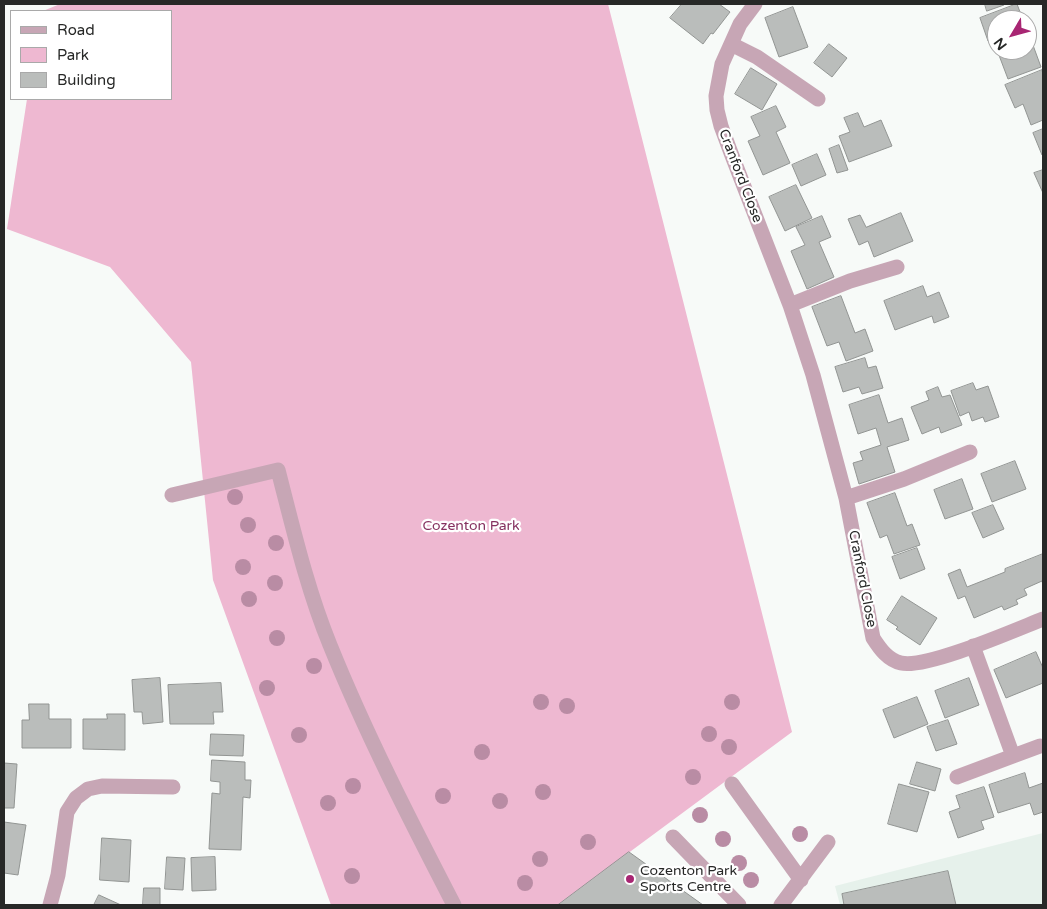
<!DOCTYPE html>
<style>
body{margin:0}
#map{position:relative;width:1047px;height:909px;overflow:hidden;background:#f7faf8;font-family:"Varela Round",sans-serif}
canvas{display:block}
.frame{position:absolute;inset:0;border:5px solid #272827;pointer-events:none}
.legend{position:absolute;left:10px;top:10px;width:162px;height:90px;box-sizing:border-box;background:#fff;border:1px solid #a9a9a9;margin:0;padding:6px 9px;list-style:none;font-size:15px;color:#272827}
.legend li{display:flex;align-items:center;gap:10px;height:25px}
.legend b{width:25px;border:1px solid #a9a9a9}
.north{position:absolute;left:987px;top:10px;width:50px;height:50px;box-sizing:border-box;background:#fff;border:1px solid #a9a9a9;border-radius:50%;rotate:233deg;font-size:14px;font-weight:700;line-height:20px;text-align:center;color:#272827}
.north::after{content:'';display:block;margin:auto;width:18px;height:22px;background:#a82673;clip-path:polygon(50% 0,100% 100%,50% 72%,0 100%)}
</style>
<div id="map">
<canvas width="1047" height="909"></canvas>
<div class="frame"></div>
<ul class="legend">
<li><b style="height:6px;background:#c7a6b5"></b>Road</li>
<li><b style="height:14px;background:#eeb8d1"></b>Park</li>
<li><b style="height:14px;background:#babdbb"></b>Building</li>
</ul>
<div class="north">N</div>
</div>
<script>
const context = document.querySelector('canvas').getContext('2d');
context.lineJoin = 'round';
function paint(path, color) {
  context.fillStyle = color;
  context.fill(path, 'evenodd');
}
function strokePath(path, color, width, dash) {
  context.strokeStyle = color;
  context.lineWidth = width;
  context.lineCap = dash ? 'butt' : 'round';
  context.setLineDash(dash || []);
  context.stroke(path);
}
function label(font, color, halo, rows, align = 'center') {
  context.font = font + ' "Varela Round",sans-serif';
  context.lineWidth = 4.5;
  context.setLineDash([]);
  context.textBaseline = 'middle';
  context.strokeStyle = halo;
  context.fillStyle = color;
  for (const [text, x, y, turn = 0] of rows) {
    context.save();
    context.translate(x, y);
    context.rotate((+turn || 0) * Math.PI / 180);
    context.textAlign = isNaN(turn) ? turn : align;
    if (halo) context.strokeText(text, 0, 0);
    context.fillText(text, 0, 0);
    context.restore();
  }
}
const built = new Path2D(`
 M 1043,833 L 1043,905 L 840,905 L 835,886 Z`);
const green = new Path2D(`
 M 60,4 L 608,4 L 792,732 L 558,905 L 331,905 L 213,580 L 191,362 L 110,267 L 7,229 L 27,99 L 171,99 L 171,11 L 43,11 Z`);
const building = new Path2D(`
 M 682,4 L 719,4 L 730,12 L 713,34 L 711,33 L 703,44 L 670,18 Z
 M 985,4 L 1004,4 L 1004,5 L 987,11 Z
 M 1017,4 L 1023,20 L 997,20 L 997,38 L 988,41 L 980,18 Z
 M 793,7 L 808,47 L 779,57 L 765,18 Z
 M 1030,37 L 1041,67 L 1008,79 L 997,50 L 1027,50 L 1027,38 Z
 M 829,44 L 847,58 L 832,77 L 814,63 Z
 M 751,68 L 777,84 L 762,110 L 735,94 Z
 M 1042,70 L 1043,75 L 1043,120 L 1031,125 L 1023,104 L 1015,108 L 1005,85 Z
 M 776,106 L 786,127 L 776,132 L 790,163 L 763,175 L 748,141 L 760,136 L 751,117 Z
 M 858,113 L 864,127 L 881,120 L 892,146 L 849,162 L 839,136 L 850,132 L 844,118 Z
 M 1043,129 L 1043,155 L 1042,155 L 1033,133 Z
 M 839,145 L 848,170 L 837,173 L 829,149 Z
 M 817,154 L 826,175 L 801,186 L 792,165 Z
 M 1043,170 L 1043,193 L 1034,173 Z
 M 796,185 L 812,218 L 785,231 L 769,197 Z
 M 901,213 L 913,241 L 874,257 L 868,241 L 859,245 L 848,219 L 860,215 L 866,227 Z
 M 822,216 L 831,237 L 819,242 L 834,277 L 807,289 L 791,251 L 805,245 L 796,227 Z
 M 923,286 L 927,297 L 939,292 L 949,317 L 934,323 L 932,316 L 895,330 L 884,301 Z
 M 841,296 L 855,333 L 865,329 L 873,351 L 846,361 L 839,342 L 827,346 L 812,307 Z
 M 865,358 L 868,368 L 876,366 L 883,388 L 862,394 L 859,387 L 843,392 L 835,367 Z
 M 973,383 L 976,390 L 988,386 L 999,417 L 985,422 L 983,417 L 972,421 L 969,412 L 960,416 L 951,391 Z
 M 938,387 L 942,397 L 950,395 L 962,425 L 941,433 L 939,427 L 922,434 L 911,407 L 929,400 L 926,392 Z
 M 879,395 L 888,423 L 902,418 L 909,440 L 887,447 L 895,472 L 859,484 L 853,463 L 863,460 L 860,452 L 881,445 L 876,428 L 858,434 L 849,405 Z
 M 1015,461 L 1026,489 L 992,502 L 981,474 Z
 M 962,479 L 973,509 L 945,519 L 934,490 Z
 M 895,493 L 907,526 L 912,524 L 920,545 L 894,554 L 887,535 L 880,538 L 867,503 Z
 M 993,505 L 1004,529 L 983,538 L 972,513 Z
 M 917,548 L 925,569 L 900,579 L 892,557 Z
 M 1043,554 L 1043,585 L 1042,581 L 1024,589 L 1027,595 L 1016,600 L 1018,604 L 1004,610 L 1002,606 L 974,618 L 965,596 L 958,599 L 948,574 L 960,569 L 967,587 L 1005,572 L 1005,569 Z
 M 902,596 L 937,618 L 920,645 L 896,629 L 898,627 L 887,620 Z
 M 1036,652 L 1043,668 L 1043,683 L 1006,698 L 994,670 Z
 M 160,678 L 163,722 L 143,724 L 142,712 L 134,712 L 132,680 Z
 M 969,678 L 979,705 L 945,718 L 935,691 Z
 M 221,683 L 223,712 L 213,712 L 214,724 L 170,724 L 168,685 Z
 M 917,697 L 928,724 L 894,738 L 883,710 Z
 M 29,704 L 49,704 L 49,719 L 71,719 L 71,748 L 22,748 L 22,720 L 29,720 Z
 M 107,714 L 125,714 L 125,750 L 83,749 L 83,719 L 107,719 Z
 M 948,720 L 957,744 L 936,751 L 927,727 Z
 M 211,734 L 244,735 L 243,756 L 210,755 Z
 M 212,760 L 245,762 L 245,780 L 251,780 L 250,798 L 243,797 L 241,850 L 209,849 L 212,793 L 220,794 L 220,782 L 211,781 Z
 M 917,762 L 941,769 L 935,791 L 910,784 Z
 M 4,763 L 17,764 L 14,808 L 4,808 Z
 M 1025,773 L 1029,788 L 1043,783 L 1043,812 L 1034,815 L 1030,803 L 998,813 L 989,785 Z
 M 899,784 L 929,792 L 917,832 L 888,824 Z
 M 984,787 L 994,817 L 981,821 L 984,829 L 958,838 L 949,812 L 960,808 L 956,796 Z
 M 4,822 L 26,825 L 18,875 L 4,873 Z
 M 102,838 L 131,840 L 129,882 L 100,880 Z
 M 629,852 L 703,905 L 558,905 Z
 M 167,857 L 185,858 L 183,890 L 165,889 Z
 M 215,857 L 216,890 L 192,891 L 191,858 Z
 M 948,871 L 956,905 L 844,905 L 842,894 Z
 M 144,888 L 160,888 L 160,905 L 143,905 Z
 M 99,895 L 121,905 L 94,905 Z`);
const minor = new Path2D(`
 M 755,4 L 740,24 L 722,64 L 716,96 L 717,110 L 721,126 L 731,153 L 790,305 L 813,375 L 846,498 L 873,638 C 880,649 888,660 901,663 C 926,669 1015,630 1043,619
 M 731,44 L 757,57 L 818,99
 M 790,305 L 850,281 L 897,267
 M 172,495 L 278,470 C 293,528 307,589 330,645 C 366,734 410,820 454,905
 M 846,498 L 904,479 L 970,452
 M 1013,756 L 1040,746
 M 957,777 L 1013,756 L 973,646
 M 732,784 L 801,880
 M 673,837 L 739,905
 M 50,905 L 58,875 L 67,812 L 76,798 L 88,789 L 102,786 L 173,787
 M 781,905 L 828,842`);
const trees = [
 [235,497],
 [248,525],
 [276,543],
 [243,567],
 [275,583],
 [249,599],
 [277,638],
 [314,666],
 [267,688],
 [541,702],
 [732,702],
 [567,706],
 [709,734],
 [299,735],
 [729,747],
 [482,752],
 [693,777],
 [353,786],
 [543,792],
 [443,796],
 [500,801],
 [328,803],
 [700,815],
 [800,834],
 [723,839],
 [588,842],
 [540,859],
 [739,863],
 [352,876],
 [751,880],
 [525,883]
];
const markers = [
 [630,879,5,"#a82673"]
];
const streetNames = [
 ["Cranford Close",740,176,69],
 ["Cranford Close",862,579,79]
];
const parkNames = [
 ["Cozenton Park",471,526]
];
const poiNames = [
 ["Cozenton Park",640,871],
 ["Sports Centre",640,887]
];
paint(built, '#e6f1eb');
paint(green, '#eeb8d1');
paint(building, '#babdbb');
strokePath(building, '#929593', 1);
strokePath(minor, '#c7a6b5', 15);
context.fillStyle = '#b98ca4';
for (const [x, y] of trees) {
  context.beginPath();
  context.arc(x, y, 8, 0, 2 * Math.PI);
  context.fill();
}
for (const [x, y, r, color] of markers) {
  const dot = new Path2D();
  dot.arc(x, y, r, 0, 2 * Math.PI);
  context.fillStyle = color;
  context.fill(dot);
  strokePath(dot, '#fff', 2);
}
label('14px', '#272827', '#fff', streetNames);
label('14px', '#863260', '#fff', parkNames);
label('14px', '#272827', '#fff', poiNames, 'left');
</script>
